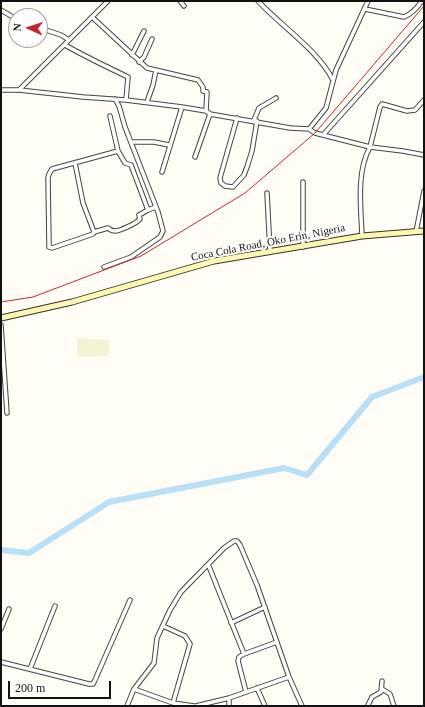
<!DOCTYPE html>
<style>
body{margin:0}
#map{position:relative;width:425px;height:707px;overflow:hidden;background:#fffdf5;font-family:"Times New Roman",serif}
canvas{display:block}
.frame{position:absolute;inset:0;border:2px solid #111;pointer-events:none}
.north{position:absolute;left:8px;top:8px;width:40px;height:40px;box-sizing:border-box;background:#fff;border:1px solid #a0a0a0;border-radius:50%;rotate:273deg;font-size:11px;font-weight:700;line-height:16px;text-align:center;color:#111}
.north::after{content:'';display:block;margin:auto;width:14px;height:18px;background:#c4262e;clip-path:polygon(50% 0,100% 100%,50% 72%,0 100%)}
.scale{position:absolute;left:8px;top:681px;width:103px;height:18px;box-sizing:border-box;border:2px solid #111;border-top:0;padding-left:5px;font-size:12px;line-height:14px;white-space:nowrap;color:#111;-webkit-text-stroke:3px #fff;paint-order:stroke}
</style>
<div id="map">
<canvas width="425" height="707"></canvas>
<div class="frame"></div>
<div class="north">N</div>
<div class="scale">200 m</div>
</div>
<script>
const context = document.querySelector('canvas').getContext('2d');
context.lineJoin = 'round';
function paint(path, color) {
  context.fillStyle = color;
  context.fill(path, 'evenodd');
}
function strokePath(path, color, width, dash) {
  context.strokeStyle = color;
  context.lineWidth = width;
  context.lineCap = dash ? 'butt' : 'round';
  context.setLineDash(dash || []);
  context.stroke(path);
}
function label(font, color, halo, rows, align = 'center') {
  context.font = font + ' "Times New Roman",serif';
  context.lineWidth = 4;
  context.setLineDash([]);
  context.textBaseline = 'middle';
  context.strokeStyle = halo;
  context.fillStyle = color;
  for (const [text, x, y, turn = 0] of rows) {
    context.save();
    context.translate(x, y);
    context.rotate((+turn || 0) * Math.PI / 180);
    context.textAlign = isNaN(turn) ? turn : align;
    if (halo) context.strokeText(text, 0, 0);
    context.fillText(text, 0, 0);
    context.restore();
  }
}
const farmland = new Path2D(`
 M 77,338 L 109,340 L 109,356 L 77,357 Z`);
const river = new Path2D(`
 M 1,550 L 29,553 L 109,502 L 284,468 L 307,475 L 372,397 L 424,377`);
const street = new Path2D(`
 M 180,1 L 184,6
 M 258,1 C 282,27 317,49 333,80
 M 365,9 L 404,17 C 412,14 417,8 422,1
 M 1,10 L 16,19
 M 92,17 L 147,68 L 198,80 L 203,87 L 203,91 L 207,92 L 206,111
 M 40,28 L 61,35 L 69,40
 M 65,45 C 86,57 107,67 128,77 L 126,100
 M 132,55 L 144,31
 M 139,62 L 144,57 L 152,39
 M 1,90 L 19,90 L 83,97 L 126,100 L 182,107 L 206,111 L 210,114 L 290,128 L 309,129 L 315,133 L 370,147 L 403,151 L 424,155
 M 19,90 L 108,1
 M 147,102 L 153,85 L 156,70
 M 110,116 L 118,151 L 125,163 L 131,165 L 148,210 L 156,207
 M 237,118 L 220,178 L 221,183 L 225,186 L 233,187 L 244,175 L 247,167 L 252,151 L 257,121
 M 254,120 L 259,108 L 276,98
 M 309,129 L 326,108 L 336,70 L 368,1
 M 323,135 L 424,22
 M 131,142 L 154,142 L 169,145
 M 195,157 L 210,114
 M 75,163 L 83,203 L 94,232 L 93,234 L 52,248 L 49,247 L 49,244 L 48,178 L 49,174 L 52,169 L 118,151
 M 162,172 L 182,107
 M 303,182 L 303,247
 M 267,193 L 270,251
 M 94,232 L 108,228 C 111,230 111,231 115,231 C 120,231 137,223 140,219 L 139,215 L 148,210
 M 416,232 L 424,191
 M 362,236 C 361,208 356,172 370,147 L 380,107 L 382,104 L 407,111 L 415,110 L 424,100
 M 104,267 L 131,257 L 160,237 L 163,231 L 158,212 L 125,127 L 119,106 L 115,99
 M 1,325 L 7,413
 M 208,564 L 244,654 L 239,657 L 238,661 L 246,692
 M 231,623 L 265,607
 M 163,626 L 185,636 L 190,644 L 173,703
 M 1,629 L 9,609
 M 244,654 L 277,642
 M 1,662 L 89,684 L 93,684 L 95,680 L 130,600
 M 30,669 L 55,606
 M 257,688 L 265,706
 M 134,689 L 173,703 L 194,706
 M 382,689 L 390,694 L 394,706
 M 368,705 L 372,697 L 381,692 L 382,681
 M 127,706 L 134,689 L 154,663 L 157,638 L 170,610 L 181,592 L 224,548 L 234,541 L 237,541 L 240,545 L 257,585 L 289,677 L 302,706
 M 196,706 L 229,698 L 289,677
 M 229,706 L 229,698`);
const secondary = new Path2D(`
 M 1,318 L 72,302 L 214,261 L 362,236 L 424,231`);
const rail = new Path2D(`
 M 1,302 L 33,297 L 141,256 L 245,193 L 315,133 L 424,6`);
const streetNames = [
 ["Coca Cola Road, Oko Erin, Nigeria",268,243,-11]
];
paint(farmland, '#f6f3d4');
strokePath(river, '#b9e0f7', 6);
strokePath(street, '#444', 5.5);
strokePath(secondary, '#333', 7);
strokePath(street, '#fff', 3.5);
strokePath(secondary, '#fff6b0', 5);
strokePath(rail, '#c4262e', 1);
label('11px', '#111', '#fff', streetNames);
</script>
